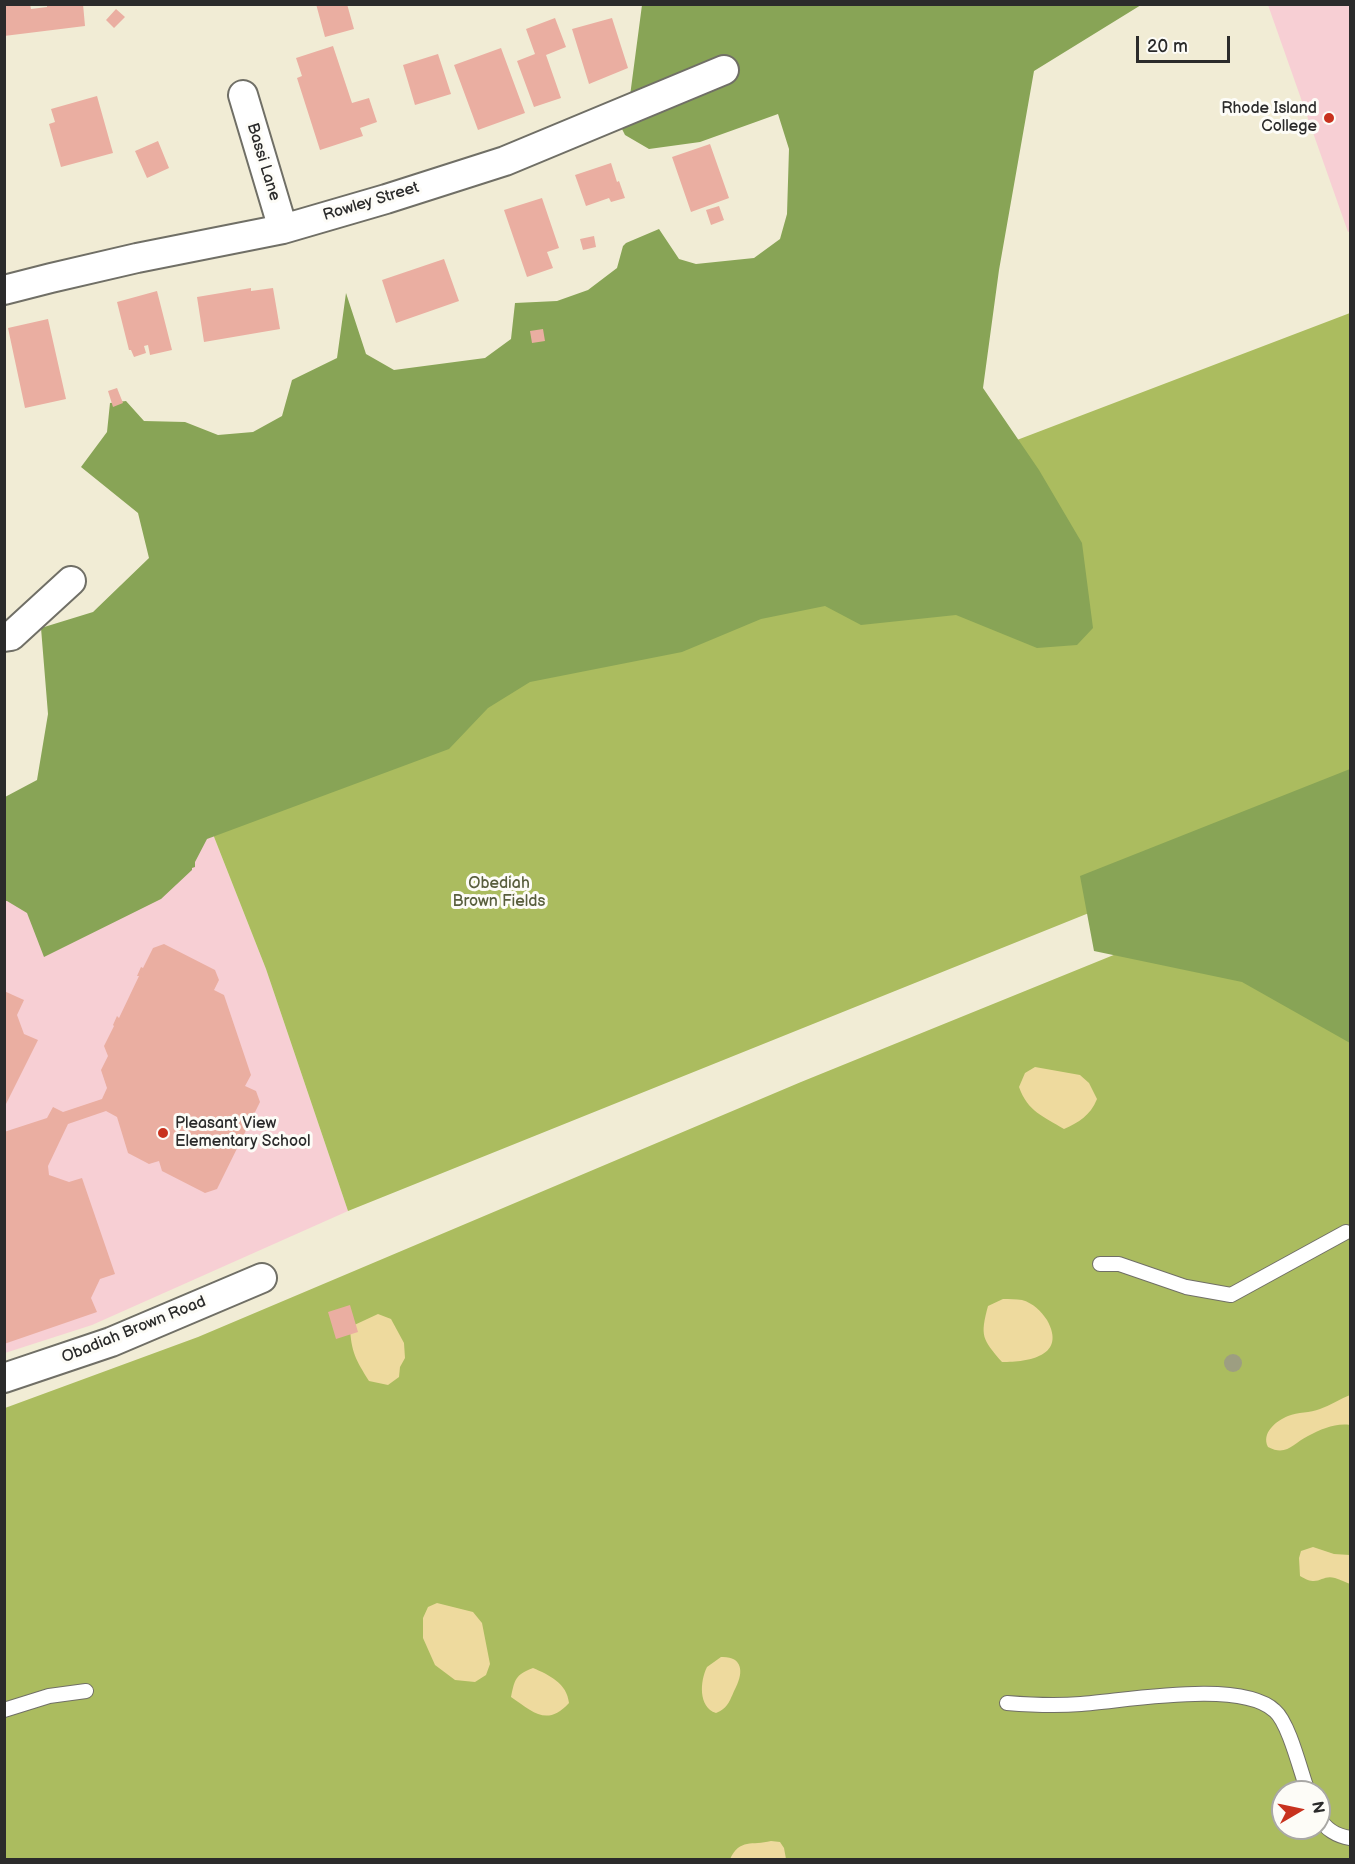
<!DOCTYPE html>
<style>
body{margin:0}
#map{position:relative;width:1355px;height:1864px;overflow:hidden;background:#f1ecd5;font-family:"Balsamiq Sans",sans-serif}
canvas{display:block}
.frame{position:absolute;inset:0;border:6px solid #2b2b2b;pointer-events:none}
.north{position:absolute;left:1271px;top:1780px;width:60px;height:60px;box-sizing:border-box;background:#fdfcf7;border:2px solid #a9a8a5;border-radius:50%;rotate:81deg;font-size:16px;font-weight:700;line-height:24px;text-align:center;color:#2b2b2b}
.north::after{content:'';display:block;margin:auto;width:21px;height:27px;background:#c8321e;clip-path:polygon(50% 0,100% 100%,50% 72%,0 100%)}
.scale{position:absolute;left:1136px;top:36px;width:94px;height:27px;box-sizing:border-box;border:3px solid #2b2b2b;border-top:0;padding-left:8px;font-size:18px;line-height:21px;white-space:nowrap;color:#2b2b2b;-webkit-text-stroke:4px #fdfcf7;paint-order:stroke}
</style>
<div id="map">
<canvas width="1355" height="1864"></canvas>
<div class="frame"></div>
<div class="north">N</div>
<div class="scale">20 m</div>
</div>
<script>
const context = document.querySelector('canvas').getContext('2d');
context.lineJoin = 'round';
function paint(path, color) {
  context.fillStyle = color;
  context.fill(path, 'evenodd');
}
function strokePath(path, color, width, dash) {
  context.strokeStyle = color;
  context.lineWidth = width;
  context.lineCap = dash ? 'butt' : 'round';
  context.setLineDash(dash || []);
  context.stroke(path);
}
function label(font, color, halo, rows, align = 'center') {
  context.font = font + ' "Balsamiq Sans",sans-serif';
  context.lineWidth = 6;
  context.setLineDash([]);
  context.textBaseline = 'middle';
  context.strokeStyle = halo;
  context.fillStyle = color;
  for (const [text, x, y, turn = 0] of rows) {
    context.save();
    context.translate(x, y);
    context.rotate((+turn || 0) * Math.PI / 180);
    context.textAlign = isNaN(turn) ? turn : align;
    if (halo) context.strokeText(text, 0, 0);
    context.fillText(text, 0, 0);
    context.restore();
  }
}
const built = new Path2D(`
 M 1268,5 L 1350,5 L 1350,231 L 1348,232 Z
 M 183,758 L 266,969 L 348,1211 L 92,1325 L 5,1353 L 5,854 Z`);
const green = new Path2D(`
 M 1350,313 L 1350,808 L 348,1211 L 266,969 L 183,758 Z
 M 1350,859 L 1350,1859 L 5,1860 L 5,1408 L 198,1337 L 801,1082 ZM 1283,1792 L 1319,1792 L 1319,1828 L 1283,1828 Z`);
const forest = new Path2D(`
 M 642,5 L 1141,5 L 1034,71 L 999,270 L 983,388 L 1039,470 L 1082,543 L 1093,628 L 1077,645 L 1037,648 L 956,615 L 861,625 L 825,606 L 761,619 L 682,652 L 530,682 L 488,708 L 449,749 L 207,839 L 195,862 L 195,867 L 192,868 L 192,870 L 161,899 L 44,957 L 27,913 L 7,901 L 5,901 L 5,797 L 37,780 L 48,714 L 41,628 L 93,612 L 149,558 L 138,513 L 81,467 L 107,432 L 110,403 L 126,401 L 144,421 L 185,422 L 218,435 L 253,432 L 282,416 L 292,380 L 337,358 L 346,293 L 366,354 L 394,370 L 485,358 L 511,339 L 515,303 L 557,301 L 588,290 L 617,268 L 623,246 L 626,243 L 659,229 L 679,259 L 696,264 L 754,258 L 780,239 L 787,214 L 789,149 L 778,114 L 700,142 L 649,149 L 625,135 L 621,127 L 628,111 Z
 M 1350,769 L 1350,1043 L 1242,982 L 1094,951 L 1080,876 Z`);
const sand = new Path2D(`
 M 1035,1067 L 1080,1075 L 1089,1083 L 1097,1099 C 1090,1116 1079,1122 1064,1129 C 1043,1116 1028,1112 1019,1087 L 1025,1073 Z
 M 1003,1299 C 1009,1299 1016,1299 1022,1300 C 1033,1303 1041,1311 1047,1320 C 1067,1356 1029,1362 1002,1362 C 982,1339 980,1336 988,1306 Z
 M 378,1314 L 391,1319 L 404,1343 L 405,1358 L 400,1367 L 399,1377 L 388,1385 L 369,1381 C 356,1360 351,1352 350,1327 Z
 M 1350,1395 L 1350,1425 C 1335,1423 1322,1429 1308,1436 C 1293,1443 1287,1457 1268,1447 C 1261,1433 1276,1421 1288,1416 C 1298,1412 1310,1413 1320,1409 C 1331,1405 1340,1399 1350,1395 Z
 M 1313,1547 L 1334,1554 L 1350,1555 L 1350,1584 C 1345,1582 1341,1580 1335,1578 C 1321,1574 1319,1588 1300,1576 L 1299,1558 L 1301,1551 Z
 M 437,1603 L 473,1612 L 482,1623 L 490,1664 L 486,1675 L 475,1682 L 455,1680 L 435,1665 L 423,1638 L 423,1618 L 428,1607 Z
 M 721,1657 C 742,1656 744,1671 736,1687 C 730,1699 729,1708 716,1713 C 698,1707 700,1681 707,1667 Z
 M 533,1668 C 549,1675 567,1683 569,1703 C 547,1727 533,1712 511,1697 C 515,1679 515,1675 533,1668 Z
 M 771,1841 L 780,1842 L 784,1848 L 786,1859 L 730,1859 C 740,1838 752,1846 771,1841 Z`);
const building = new Path2D(`
 M 4,4 L 30,4 L 31,9 L 47,7 L 47,4 L 83,4 L 85,26 L 4,36 Z
 M 316,4 L 347,4 L 354,29 L 325,37 Z
 M 116,9 L 125,17 L 114,28 L 106,20 Z
 M 555,18 L 566,47 L 546,55 L 561,98 L 534,107 L 517,61 L 535,54 L 526,29 Z
 M 612,18 L 628,68 L 589,84 L 572,29 Z
 M 333,46 L 352,103 L 369,98 L 377,122 L 360,128 L 363,136 L 320,150 L 297,78 L 302,76 L 296,58 Z
 M 501,48 L 525,113 L 478,130 L 454,65 Z
 M 438,54 L 451,94 L 415,105 L 403,65 Z
 M 97,96 L 113,153 L 61,167 L 49,124 L 55,122 L 51,109 Z
 M 158,141 L 169,168 L 147,178 L 135,151 Z
 M 710,144 L 729,198 L 691,212 L 672,157 Z
 M 611,163 L 617,182 L 619,181 L 625,198 L 611,202 L 609,198 L 586,206 L 575,175 Z
 M 542,198 L 559,248 L 547,252 L 553,268 L 527,277 L 504,210 Z
 M 719,206 L 724,220 L 711,225 L 706,210 Z
 M 594,236 L 596,247 L 583,250 L 580,239 Z
 M 444,259 L 459,301 L 396,323 L 382,280 Z
 M 251,288 L 251,291 L 273,288 L 280,329 L 204,342 L 197,297 Z
 M 157,291 L 172,350 L 150,355 L 148,345 L 144,346 L 146,353 L 134,357 L 131,350 L 129,350 L 117,302 Z
 M 48,319 L 66,399 L 25,408 L 8,328 Z
 M 543,329 L 545,341 L 532,343 L 530,331 Z
 M 117,388 L 123,403 L 113,407 L 108,391 Z
 M 164,944 L 215,970 L 219,980 L 214,990 L 224,995 L 251,1075 L 245,1086 L 256,1091 L 260,1102 L 217,1189 L 205,1193 L 162,1171 L 159,1161 L 149,1164 L 128,1153 L 117,1117 L 106,1111 L 68,1124 L 48,1166 L 49,1175 L 69,1182 L 82,1178 L 115,1274 L 100,1279 L 91,1298 L 97,1312 L 4,1344 L 4,1132 L 47,1118 L 53,1107 L 63,1112 L 102,1099 L 107,1088 L 101,1070 L 108,1056 L 104,1046 L 114,1026 L 113,1025 L 117,1016 L 119,1018 L 139,976 L 137,976 L 141,967 L 143,968 L 153,948 Z
 M 4,991 L 24,1000 L 17,1015 L 24,1034 L 38,1040 L 4,1108 Z
 M 350,1305 L 358,1332 L 336,1339 L 328,1312 Z`);
const service = new Path2D(`
 M 1100,1264 L 1119,1264 L 1186,1287 L 1231,1295 L 1346,1232
 M 1007,1703 C 1032,1705 1056,1706 1081,1704 C 1126,1701 1241,1679 1275,1711 C 1289,1723 1301,1773 1308,1792
 M 4,1710 L 49,1696 L 86,1691
 M 1319,1817 C 1325,1829 1337,1836 1350,1838`);
const minor = new Path2D(`
 M 243,95 L 283,229
 M 4,290 L 51,278 L 137,258 L 283,229 L 386,199 L 505,161 L 724,70
 M 4,637 L 11,636 L 71,581
 M 4,1378 L 111,1342 L 262,1278`);
const trees = [
 [1233,1363]
];
const markers = [
 [1329,118,6,"#c8321e"],
 [163,1133,6,"#c8321e"]
];
const poiNames = [
 ["Rhode Island",1317,109],
 ["College",1317,127],
 ["Pleasant View",175,1124,"left"],
 ["Elementary School",175,1142,"left"]
];
const streetNames = [
 ["Bassi Lane",263,162,73],
 ["Rowley Street",371,202,-17],
 ["Obadiah Brown Road",134,1330,-22]
];
const parkNames = [
 ["Obediah",499,884],
 ["Brown Fields",499,902]
];
paint(built, '#f7cfd4');
paint(green, '#abbc5f');
paint(forest, '#88a456');
paint(sand, '#eeda9e');
paint(building, '#eaaea1');
strokePath(service, '#706f66', 16);
strokePath(minor, '#706f66', 32);
strokePath(service, '#fff', 14);
strokePath(minor, '#fff', 28);
context.fillStyle = '#9d9e81';
for (const [x, y] of trees) {
  context.beginPath();
  context.arc(x, y, 9, 0, 2 * Math.PI);
  context.fill();
}
for (const [x, y, r, color] of markers) {
  const dot = new Path2D();
  dot.arc(x, y, r, 0, 2 * Math.PI);
  context.fillStyle = color;
  context.fill(dot);
  strokePath(dot, '#fdfcf7', 2);
}
label('16px', '#2b2b2b', '#fdfcf7', poiNames, 'right');
label('16px', '#2b2b2b', '#fdfcf7', streetNames);
label('16px', '#585e3d', '#fdfcf7', parkNames);
</script>
